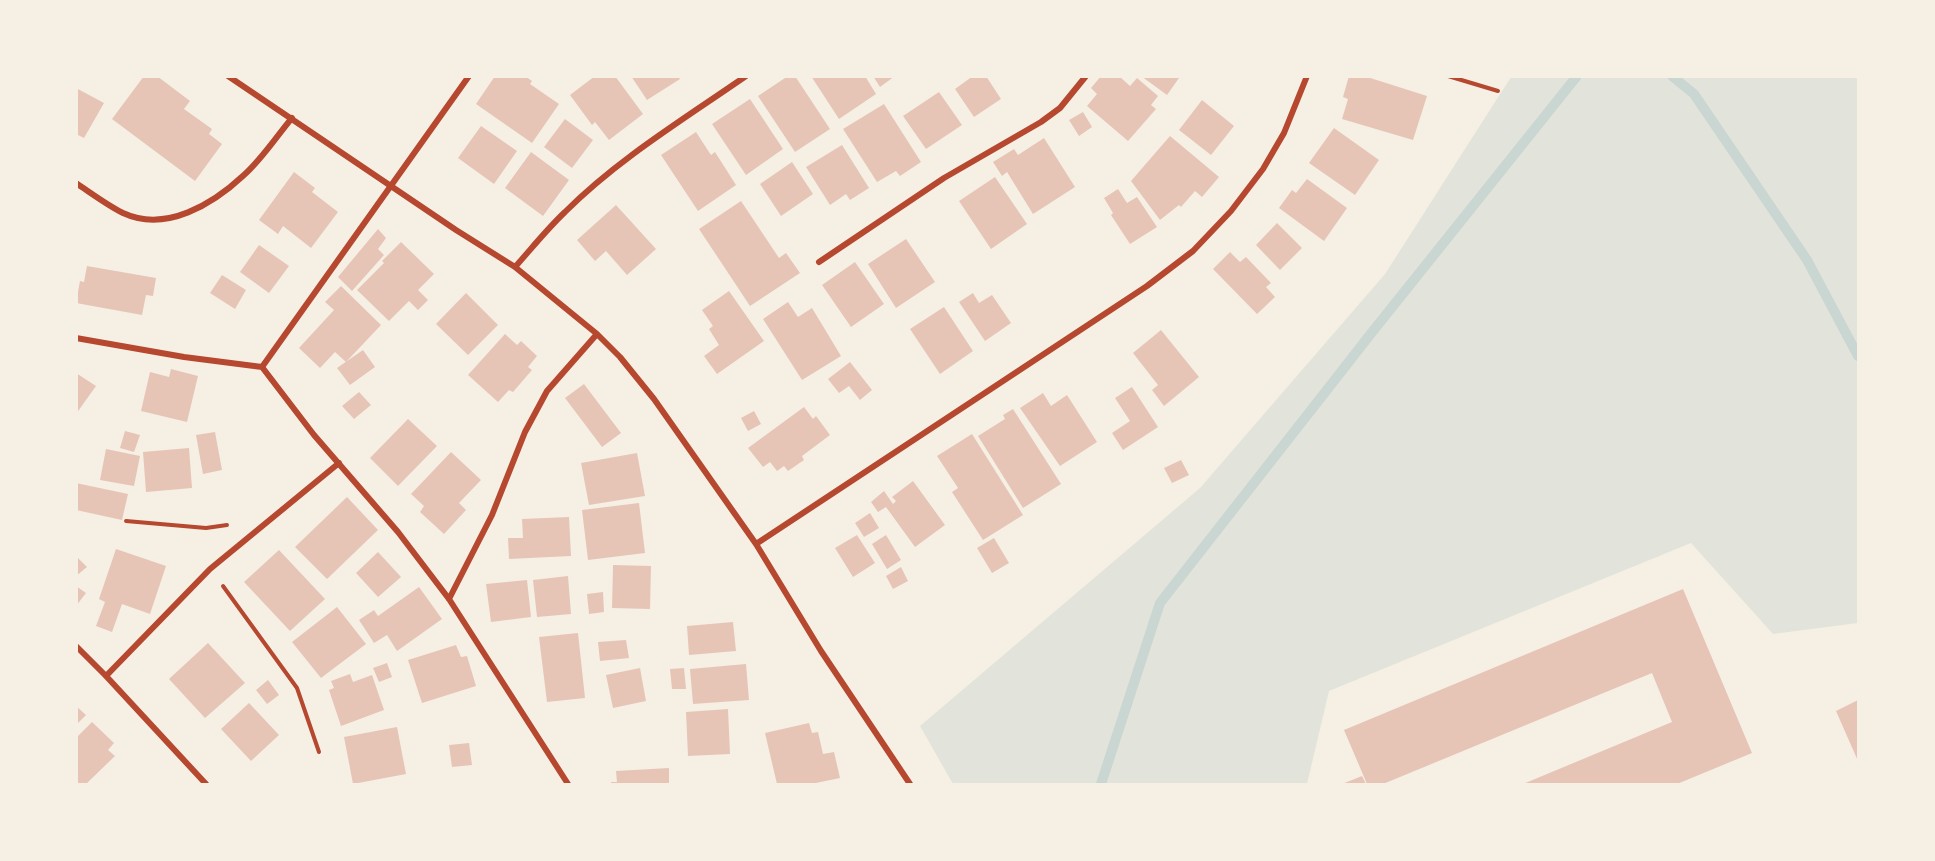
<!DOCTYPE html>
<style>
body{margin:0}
#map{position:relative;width:1935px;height:861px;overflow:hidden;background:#f6efe4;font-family:"Crimson Pro",serif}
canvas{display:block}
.frame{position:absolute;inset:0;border:78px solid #f6efe4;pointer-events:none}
</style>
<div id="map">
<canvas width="1935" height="861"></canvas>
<div class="frame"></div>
</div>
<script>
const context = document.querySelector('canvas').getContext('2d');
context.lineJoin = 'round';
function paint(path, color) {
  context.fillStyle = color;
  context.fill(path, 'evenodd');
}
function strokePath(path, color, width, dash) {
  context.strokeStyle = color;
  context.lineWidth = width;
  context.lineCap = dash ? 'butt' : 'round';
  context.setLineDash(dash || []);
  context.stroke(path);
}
const green = new Path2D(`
 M 1511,77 L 1858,77 L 1858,623 L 1773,634 L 1691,543 L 1329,691 L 1307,784 L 953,784 L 920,726 L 1200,488 L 1385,274 Z`);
const stream = new Path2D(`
 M 1672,76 L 1694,94 L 1807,260 L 1858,356
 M 1101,784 L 1160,603 L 1373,331 L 1577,76`);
const building = new Path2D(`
 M 144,76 L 157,76 L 190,101 L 184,109 L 212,129 L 209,134 L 222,144 L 195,181 L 112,119 Z
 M 495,76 L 525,76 L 532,81 L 530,84 L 559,104 L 532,143 L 476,104 Z
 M 595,76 L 615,76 L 643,114 L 609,140 L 595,122 L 592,125 L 570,95 Z
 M 631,76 L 678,76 L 680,79 L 647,100 Z
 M 788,76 L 795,76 L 830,129 L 795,152 L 758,96 Z
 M 811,76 L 865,76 L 876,94 L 839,119 Z
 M 873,76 L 895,76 L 880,87 Z
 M 973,76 L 986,76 L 1001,99 L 974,117 L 955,89 Z
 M 1101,76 L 1119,76 L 1130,86 L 1137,78 L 1158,96 L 1151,105 L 1156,109 L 1128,141 L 1087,106 L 1097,94 L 1091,88 Z
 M 1141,76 L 1176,76 L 1179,78 L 1167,95 Z
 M 1349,76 L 1364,76 L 1427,96 L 1413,140 L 1342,119 L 1348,99 L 1343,97 Z
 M 76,88 L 104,103 L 84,138 L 76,134 Z
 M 939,92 L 962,125 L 926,149 L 903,116 Z
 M 750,99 L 783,149 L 746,175 L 712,124 Z
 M 1202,100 L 1234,126 L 1211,155 L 1179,130 Z
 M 884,104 L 921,162 L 900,176 L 896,171 L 877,182 L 843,129 Z
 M 1083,112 L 1092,127 L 1079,136 L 1069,120 Z
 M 565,119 L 593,140 L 572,168 L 544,147 Z
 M 481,126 L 517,151 L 494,184 L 458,158 Z
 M 1334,128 L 1379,160 L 1355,195 L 1309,163 Z
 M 696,132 L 711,155 L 715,152 L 736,185 L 698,211 L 661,155 Z
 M 1170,136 L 1219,177 L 1202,197 L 1195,191 L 1181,207 L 1179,205 L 1160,220 L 1131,181 Z
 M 1044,138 L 1075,187 L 1033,214 L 1007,172 L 1002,176 L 993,162 L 1014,149 L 1018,155 Z
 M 842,145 L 869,188 L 850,200 L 846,194 L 830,205 L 806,167 Z
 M 531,152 L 569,180 L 543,216 L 505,188 Z
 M 792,162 L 813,194 L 781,216 L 760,184 Z
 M 294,172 L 315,188 L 312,192 L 338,212 L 311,248 L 283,226 L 278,234 L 259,220 Z
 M 995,177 L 1027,224 L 991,249 L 959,201 Z
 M 1307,179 L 1347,208 L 1324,241 L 1279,208 L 1292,190 L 1296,193 Z
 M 1118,189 L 1127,203 L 1137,197 L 1157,227 L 1130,244 L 1111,215 L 1113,213 L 1104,198 Z
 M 741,201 L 779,258 L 786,253 L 800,273 L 750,306 L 699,229 Z
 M 616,205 L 656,249 L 627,275 L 606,251 L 595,261 L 577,240 Z
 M 1277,223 L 1302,248 L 1280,270 L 1256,245 Z
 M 378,229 L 386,238 L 378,249 L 384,255 L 352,291 L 338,277 Z
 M 906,239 L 935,282 L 896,308 L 868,264 Z
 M 401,242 L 434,274 L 418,290 L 428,300 L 418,310 L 409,301 L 389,321 L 357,290 L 384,263 L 382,261 Z
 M 259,245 L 289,266 L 269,293 L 240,272 Z
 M 1230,252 L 1240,262 L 1246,257 L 1271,283 L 1266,287 L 1275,297 L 1257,314 L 1213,269 Z
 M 855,262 L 884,304 L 851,327 L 822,285 Z
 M 87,266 L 156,278 L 153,296 L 146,295 L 142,315 L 76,303 L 80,281 L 84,282 Z
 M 222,275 L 246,290 L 235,309 L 210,293 Z
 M 341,286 L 381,325 L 346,362 L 335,352 L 320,368 L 299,348 L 334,310 L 325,302 Z
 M 729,291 L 764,341 L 717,374 L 704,356 L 719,345 L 709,329 L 713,326 L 702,310 Z
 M 466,293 L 498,325 L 468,355 L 436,324 Z
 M 973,293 L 979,303 L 992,295 L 1011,323 L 985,341 L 959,302 Z
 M 788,302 L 798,317 L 812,308 L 841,356 L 802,380 L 763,319 Z
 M 944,307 L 973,351 L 940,374 L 910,329 Z
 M 1161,330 L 1199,377 L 1164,406 L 1152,390 L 1158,385 L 1133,353 Z
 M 505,334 L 517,345 L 521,341 L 537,356 L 528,367 L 532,370 L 513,392 L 509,390 L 498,402 L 468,375 Z
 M 363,350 L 375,367 L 350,385 L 337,368 Z
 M 850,362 L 872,390 L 860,400 L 849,386 L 839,393 L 828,379 Z
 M 171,369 L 198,376 L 187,422 L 141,411 L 150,372 L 169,377 Z
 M 76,373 L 96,386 L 76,414 Z
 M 584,384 L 621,433 L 602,447 L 565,398 Z
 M 1132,387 L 1158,427 L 1123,450 L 1112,433 L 1130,421 L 1115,398 Z
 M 359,392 L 371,405 L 354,419 L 342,406 Z
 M 1043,393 L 1051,406 L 1067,395 L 1097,442 L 1060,466 L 1020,408 Z
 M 804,407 L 813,419 L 816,416 L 830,435 L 802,456 L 804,460 L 788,471 L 784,466 L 777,471 L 770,462 L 763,467 L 748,448 Z
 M 1013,409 L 1061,484 L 1023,508 L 978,436 L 1005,419 L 1003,415 Z
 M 754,411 L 761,424 L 748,431 L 741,418 Z
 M 408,419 L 437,446 L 398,486 L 370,458 Z
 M 125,431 L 140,435 L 134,452 L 120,448 Z
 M 215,432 L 222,470 L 203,474 L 196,435 Z
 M 972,434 L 1023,515 L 983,540 L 952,492 L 958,488 L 937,456 Z
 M 189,448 L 192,488 L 146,492 L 143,452 Z
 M 106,449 L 140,456 L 134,486 L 100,480 Z
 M 451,452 L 481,480 L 459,503 L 466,510 L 444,534 L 420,512 L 424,506 L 411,494 Z
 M 637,453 L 645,496 L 589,505 L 581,463 Z
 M 1181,460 L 1189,475 L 1172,483 L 1164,468 Z
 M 913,481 L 945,525 L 915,547 L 886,507 L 878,512 L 871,502 L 884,491 L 893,504 L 896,501 L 892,497 Z
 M 76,483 L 128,494 L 122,520 L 76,510 Z
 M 347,497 L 378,530 L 327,579 L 295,547 Z
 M 639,503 L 645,553 L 588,560 L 582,510 Z
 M 870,513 L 879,528 L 864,537 L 855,523 Z
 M 569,517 L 571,556 L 509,559 L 508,538 L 523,538 L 522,519 Z
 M 857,535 L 875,563 L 853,577 L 835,548 Z
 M 886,535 L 901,560 L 887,569 L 872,544 Z
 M 994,538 L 1009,563 L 992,573 L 977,548 Z
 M 116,549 L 166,566 L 150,614 L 122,604 L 112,632 L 96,626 L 105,602 L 99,599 Z
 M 279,550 L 325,599 L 290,631 L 244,582 Z
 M 378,552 L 401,577 L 378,597 L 356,573 Z
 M 76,556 L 87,567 L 76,576 Z
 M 613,565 L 651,566 L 650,609 L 612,608 Z
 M 901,567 L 908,581 L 893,589 L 886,576 Z
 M 568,576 L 571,614 L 537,617 L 533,580 Z
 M 527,580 L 531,617 L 491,622 L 486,584 Z
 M 76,586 L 86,593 L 76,606 Z
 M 419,587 L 442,619 L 397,651 L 387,635 L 374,643 L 359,620 L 374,610 L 378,616 Z
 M 1683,589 L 1752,753 L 1677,784 L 1523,784 L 1672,722 L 1652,673 L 1383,784 L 1367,784 L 1344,730 Z
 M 603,592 L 604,612 L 589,614 L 587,594 Z
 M 337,607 L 366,644 L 321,678 L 292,642 Z
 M 733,622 L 736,651 L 689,655 L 687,626 Z
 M 578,633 L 585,698 L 547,702 L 539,637 Z
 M 626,640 L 629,658 L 600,661 L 598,642 Z
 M 208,643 L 245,683 L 205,718 L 169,679 Z
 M 456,645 L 461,657 L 467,656 L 476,686 L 422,703 L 408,660 Z
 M 387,663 L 392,677 L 379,682 L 373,668 Z
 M 746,664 L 749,700 L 693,704 L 690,669 Z
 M 640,668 L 646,701 L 613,708 L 606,675 Z
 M 684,668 L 686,689 L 672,689 L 670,669 Z
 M 350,674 L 353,682 L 372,675 L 384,710 L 341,726 L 329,690 L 334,688 L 331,681 Z
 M 268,680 L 279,695 L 267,704 L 256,690 Z
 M 1858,700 L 1858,761 L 1836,711 Z
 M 249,703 L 279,735 L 251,761 L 221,729 Z
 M 76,706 L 86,715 L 76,725 Z
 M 728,709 L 730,754 L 688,756 L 686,712 Z
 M 92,722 L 114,743 L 108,750 L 115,756 L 86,784 L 76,784 L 76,738 Z
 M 809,723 L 812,733 L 818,732 L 823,754 L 834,752 L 840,778 L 811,784 L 777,784 L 765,733 Z
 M 397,727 L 406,774 L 353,784 L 344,737 Z
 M 469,743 L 472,765 L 452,767 L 449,745 Z
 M 669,768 L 669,784 L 611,784 L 611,782 L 617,782 L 616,771 Z
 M 1362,776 L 1366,784 L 1342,784 Z`);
const path = new Path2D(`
 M 1448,76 L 1498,91
 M 126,521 L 206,528 L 227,525
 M 223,586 L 297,688 L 319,752`);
const minor = new Path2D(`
 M 228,76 L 456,230 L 515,267 L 597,334 L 620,357 L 654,399 L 756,544 L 821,651 L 910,784
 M 76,183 C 91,193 107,205 123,213 C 166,233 213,204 244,175 C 262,159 276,137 292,118
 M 819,262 L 944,178 L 1041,122 L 1060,108 L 1086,76
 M 515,267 C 532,248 547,229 565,212 C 618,159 684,119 746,76
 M 76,338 L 184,357 L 262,367 L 314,435 L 398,532 L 449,599 L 568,784
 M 262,367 L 469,76
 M 756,544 L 1147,286 L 1193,251 L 1231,211 L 1263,169 L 1284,133 L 1307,76
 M 449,599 L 492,515 L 525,432 L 547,391 L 597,334
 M 76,646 L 106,676 L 206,784
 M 106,676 L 210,569 L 339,463`);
paint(green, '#e2e4dc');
strokePath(stream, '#c9d6d2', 10);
paint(building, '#e6c5b7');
strokePath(path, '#b5482f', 4);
strokePath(minor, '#b5482f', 6);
</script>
